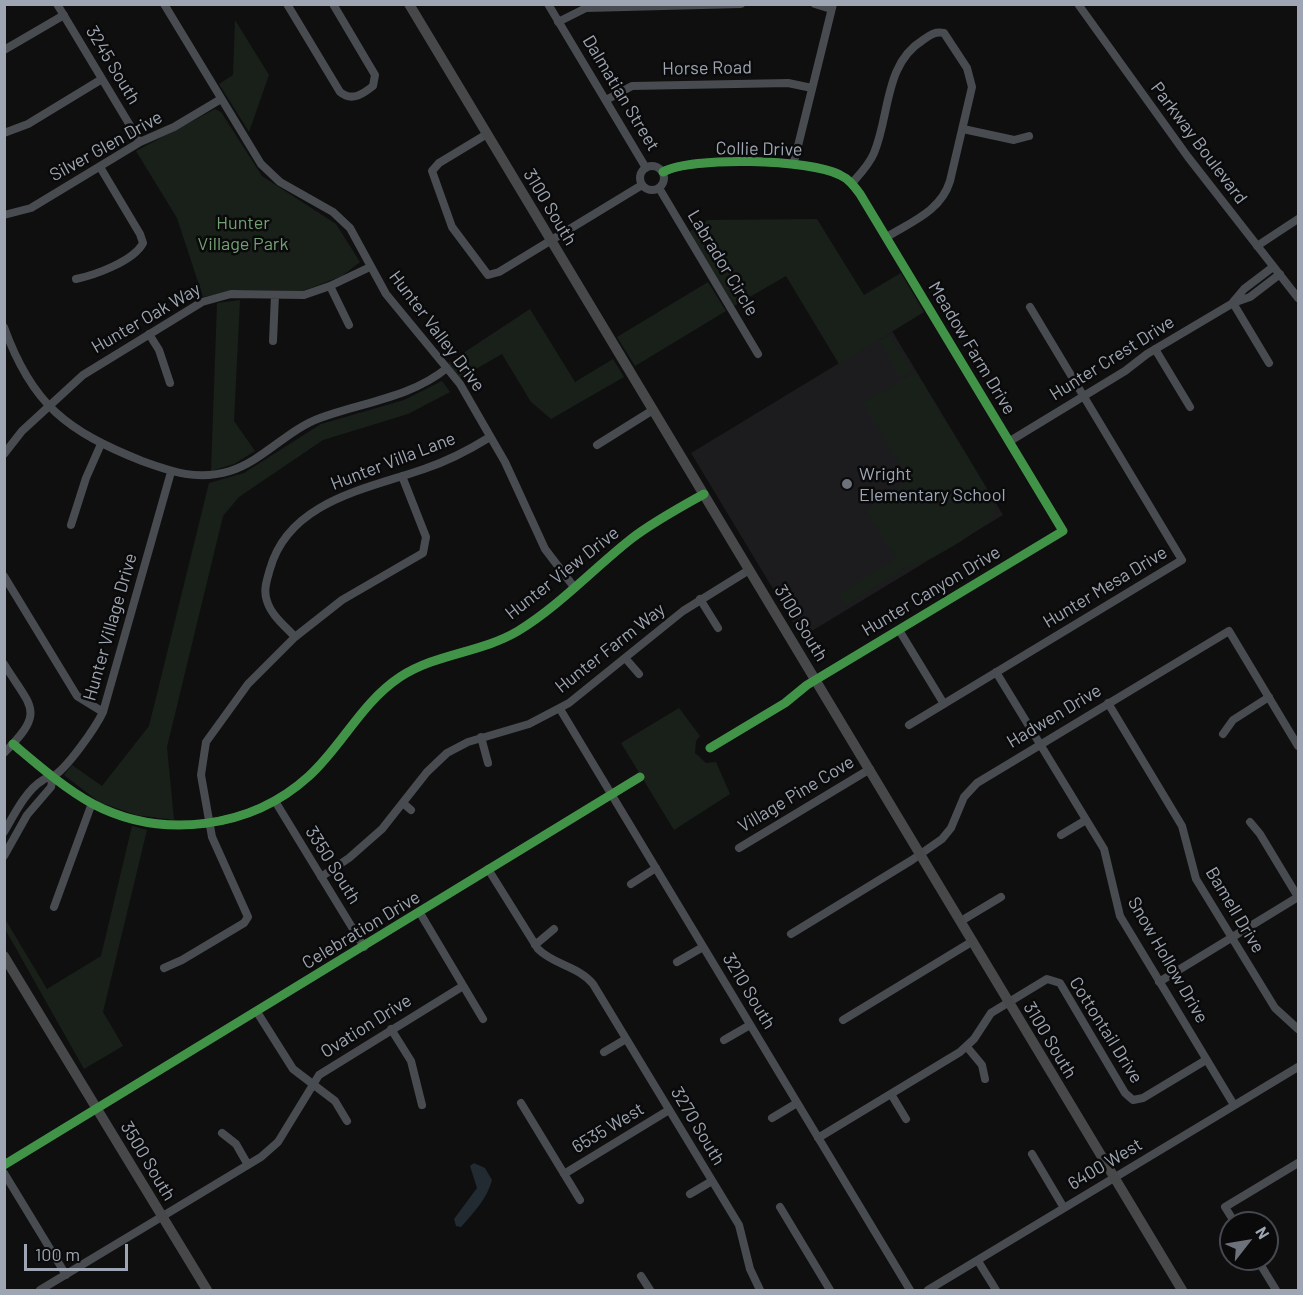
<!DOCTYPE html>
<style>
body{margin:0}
#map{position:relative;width:1303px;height:1295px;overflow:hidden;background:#0f0f10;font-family:Barlow,sans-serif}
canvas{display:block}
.frame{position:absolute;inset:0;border:6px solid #9ea6b3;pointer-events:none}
.north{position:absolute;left:1219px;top:1211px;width:60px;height:60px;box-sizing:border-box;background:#0a0a0b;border:2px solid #45484e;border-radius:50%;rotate:59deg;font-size:16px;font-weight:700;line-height:24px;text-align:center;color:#9ea6b3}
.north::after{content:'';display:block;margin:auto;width:21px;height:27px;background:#6c717a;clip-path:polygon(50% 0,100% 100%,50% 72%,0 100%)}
.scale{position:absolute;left:24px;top:1244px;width:104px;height:27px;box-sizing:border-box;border:3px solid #9ea6b3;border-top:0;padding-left:8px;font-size:18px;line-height:21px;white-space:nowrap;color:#9ea6b3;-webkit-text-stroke:4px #0a0a0b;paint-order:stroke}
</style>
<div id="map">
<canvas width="1303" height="1295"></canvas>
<div class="frame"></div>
<div class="north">N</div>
<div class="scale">100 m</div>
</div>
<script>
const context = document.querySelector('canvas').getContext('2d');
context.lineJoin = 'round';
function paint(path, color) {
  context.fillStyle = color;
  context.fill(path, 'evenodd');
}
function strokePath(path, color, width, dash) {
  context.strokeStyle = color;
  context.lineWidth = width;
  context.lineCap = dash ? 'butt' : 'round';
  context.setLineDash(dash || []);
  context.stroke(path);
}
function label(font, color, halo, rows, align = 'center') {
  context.font = font + ' Barlow,sans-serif';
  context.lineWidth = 5;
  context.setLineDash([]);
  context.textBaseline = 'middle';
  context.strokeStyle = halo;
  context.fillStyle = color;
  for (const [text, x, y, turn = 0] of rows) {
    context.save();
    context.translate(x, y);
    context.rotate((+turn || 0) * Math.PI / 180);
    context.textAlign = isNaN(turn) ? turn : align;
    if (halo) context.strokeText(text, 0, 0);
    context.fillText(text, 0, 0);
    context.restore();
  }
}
const built = new Path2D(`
 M 892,331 L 1003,515 L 802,637 L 691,453 Z`);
const green = new Path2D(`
 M 235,20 L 269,75 L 249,132 L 219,84 L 233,75 Z
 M 215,109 L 221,112 L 262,176 L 336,224 L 360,262 L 342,276 L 303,291 L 236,290 L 203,297 L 177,218 L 136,151 Z
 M 817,219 L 864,295 L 901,273 L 924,312 L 839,364 L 786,276 L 734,306 L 689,232 L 708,220 Z
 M 708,282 L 726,311 L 635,366 L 617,337 Z
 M 240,300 L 234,421 L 255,451 L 234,464 L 211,471 L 217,303 Z
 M 530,309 L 575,382 L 613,359 L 624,377 L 551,419 L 531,402 L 502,354 L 460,378 L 448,363 Z
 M 890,335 L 912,371 L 901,378 L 879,341 Z
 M 916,372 L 991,496 C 992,501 997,509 994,514 C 988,528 916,571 901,568 L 903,570 L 845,605 L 839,594 L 896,559 L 867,510 L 898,489 L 905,479 L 904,470 L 863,403 Z
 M 442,381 L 450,392 L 408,414 L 323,440 L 239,497 L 223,516 L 167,747 L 174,820 L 136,815 L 99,802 L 64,775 L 72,765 L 102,786 L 149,726 L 209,483 L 244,473 L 321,424 L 404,400 Z
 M 679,708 L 700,736 L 696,741 L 695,753 L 706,763 L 716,762 L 730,794 L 674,830 L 621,743 Z
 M 132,826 L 147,830 L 103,1012 L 123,1046 L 84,1069 L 5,929 L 5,919 L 47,989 L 101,956 Z`);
const water = new Path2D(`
 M 474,1163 L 485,1168 L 492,1180 C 487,1199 474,1212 461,1227 L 456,1226 L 454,1219 L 477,1188 L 470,1166 Z`);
const minor = new Path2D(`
 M 57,4 L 140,142
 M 164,4 L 261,164 L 280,182 L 333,212 L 350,228 L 386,294 L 460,384 L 505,462 L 545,549 L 574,587
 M 287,4 L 340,92 C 352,102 363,94 373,86 L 375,75 L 333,4
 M 548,4 L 646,168
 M 815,4 L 831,9
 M 1078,4 L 1188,157 L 1298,298
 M 558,22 L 586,8 L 741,4
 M 4,50 L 64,15
 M 606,100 L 632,86 L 788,83 L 812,88
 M 963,129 L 1014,140 L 1029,136
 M 4,133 L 28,124 L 102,79
 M 487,134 L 439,163 L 432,171 L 452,227 L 488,275 L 499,272 L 642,185
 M 794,162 L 833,4
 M640 178a12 12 0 1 1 24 0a12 12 0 1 1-24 0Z
 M 663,172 C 691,156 810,159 840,175 C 849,179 854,186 860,194 L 1063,531 L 807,685 L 785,703 L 710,748
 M 852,183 C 860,174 869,165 874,153 C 890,115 884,64 923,40 C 930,35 935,31 944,33 L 967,68 L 972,87 L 950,181 C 941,211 911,222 887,237
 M 659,188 L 758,354
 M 4,215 L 31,208 L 140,142 L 174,127 L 221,99
 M 1257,246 L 1298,219
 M 76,279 C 95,275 134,261 143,243 L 140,234 L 100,167
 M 330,286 L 349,325
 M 1233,302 L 1244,289 L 1273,267
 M 1233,303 L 1269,363
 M 4,327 C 32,405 67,431 142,461 C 172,472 198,481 230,471 C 264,460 287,430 320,418 C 363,402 410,398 447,368
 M 149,334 L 159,350 L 170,383
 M 273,341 L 275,295
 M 1155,349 L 1190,407
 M 1010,441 L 1125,371 L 1147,354 L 1233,303 L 1250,297 L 1280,274
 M 597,445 L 653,410
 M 4,454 L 22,431 L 83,375 L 202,302 L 231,294 L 304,295 L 330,286 L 370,267
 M 71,525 L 86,478 L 101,444
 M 4,576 L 77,696 L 103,712
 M 700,599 L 718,628
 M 899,630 L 944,704
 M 295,637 C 285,626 271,615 267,601 C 263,590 267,580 270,569 C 289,501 367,489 424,469 C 448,461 469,450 490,437
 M 626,659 L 639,674
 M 4,664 C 32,709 46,711 4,753
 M 996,672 L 1104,849 L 1120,916 L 1234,1105
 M 1108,703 L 1182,826 L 1196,879 L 1275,1008 L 1298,1029
 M 560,709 L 910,1290
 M 909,725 L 1182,560 L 1030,307
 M 1223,734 L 1233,720 L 1269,697
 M 481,737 L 488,763
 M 13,744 C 38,765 64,788 93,804 C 162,840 251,829 309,776 C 342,746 361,703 400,677 C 437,653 481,653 518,631 C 559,606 593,569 631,539 C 653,522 679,508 704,494
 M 275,801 L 364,947
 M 403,803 L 411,810
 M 4,832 C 14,815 26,790 43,780 C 45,778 50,778 52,777 C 66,770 96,727 103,712 L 171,472
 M 1061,835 L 1086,820
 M 739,848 L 870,769
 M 4,856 L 27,815 L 51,787 L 53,777
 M 488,869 L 538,949 C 554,965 578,966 593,984 L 739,1225 L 750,1269 L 760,1290
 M 321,877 L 349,858 L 382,829 L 427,772 L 447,753 L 468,742 L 529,724 L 569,703 L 683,611 L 749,570
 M 631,884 L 656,868
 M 54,907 L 92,803
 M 420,913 L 483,1019
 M 961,921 L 1001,897
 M 791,934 L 912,860 L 942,839 L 951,828 L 964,797 L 977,783 L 1229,631 L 1298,746
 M 535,945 L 554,929
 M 677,962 L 703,947
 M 164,968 L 182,960 L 244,923 L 248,917 L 212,837 L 201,775 L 206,742 L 248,684 L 295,637 L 342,600 L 423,553 L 426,537 L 402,476
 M 1159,982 L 1298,897 L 1260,834 L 1250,822
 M 257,1012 L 293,1069 L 335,1101 L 347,1121
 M 843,1020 L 973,941
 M 391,1029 L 411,1061 L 422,1105
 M 724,1040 L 750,1025
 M 967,1047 L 982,1065 L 985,1079
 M 604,1052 L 626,1039
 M 891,1094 L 906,1119
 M 521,1103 L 580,1200
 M 772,1118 L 797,1103
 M 222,1133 L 236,1144 L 248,1165
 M 818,1138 L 960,1052 L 974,1039 L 991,1013 L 1047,979 L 1060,983 L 1125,1093 L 1133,1100 L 1143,1098 L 1206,1060
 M 1032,1154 L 1064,1208
 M 4,1165 L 640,777
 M 4,1173 L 66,1275
 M 564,1174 L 669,1110
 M 690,1194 L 712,1181
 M 780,1207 L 830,1290
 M 1235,1223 L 1225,1207 L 1298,1163
 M 1257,1259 L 1276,1290
 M 978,1261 L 996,1290
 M 641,1276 L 650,1290
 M 40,1290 L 261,1157 L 278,1142 L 319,1075 L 463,986
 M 928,1290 L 1298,1067`);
const major = new Path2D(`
 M 409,4 L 1182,1290
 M 4,956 L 207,1290`);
const cycleway = new Path2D(`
 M 663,172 C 691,156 810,159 840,175 C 849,179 854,186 860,194 L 1063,531 L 807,685 L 785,703 L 710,748
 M 13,744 C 38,765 64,788 93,804 C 162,840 251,829 309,776 C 342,746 361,703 400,677 C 437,653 481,653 518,631 C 559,606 593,569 631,539 C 653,522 679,508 704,494
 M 4,1165 L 640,777`);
const markers = [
 [847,484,6,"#6c717a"]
];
const streetNames = [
 ["3245 South",113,65,59],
 ["Horse Road",707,68,-1],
 ["Dalmatian Street",621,93,59],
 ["Parkway Boulevard",1199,143,53],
 ["Silver Glen Drive",106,146,-29],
 ["Collie Drive",759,149,1],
 ["3100 South",550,207,59],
 ["Labrador Circle",723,263,59],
 ["Hunter Oak Way",146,318,-30],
 ["Hunter Valley Drive",437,331,53],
 ["Meadow Farm Drive",972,348,59],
 ["Hunter Crest Drive",1112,358,-32],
 ["Hunter Villa Lane",393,461,-21],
 ["Hunter View Drive",562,573,-38],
 ["Hunter Mesa Drive",1105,587,-31],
 ["Hunter Canyon Drive",931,591,-31],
 ["3100 South",801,623,59],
 ["Hunter Village Drive",110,627,-74],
 ["Hunter Farm Way",610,648,-38],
 ["Hadwen Drive",1054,716,-31],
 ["Village Pine Cove",796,794,-31],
 ["3350 South",333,865,58],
 ["Bamell Drive",1235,910,59],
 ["Celebration Drive",361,930,-31],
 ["Snow Hollow Drive",1168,960,60],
 ["3210 South",749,991,59],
 ["Ovation Drive",366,1026,-32],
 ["Cottontail Drive",1106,1030,58],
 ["3100 South",1050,1040,59],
 ["3270 South",698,1126,59],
 ["6535 West",608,1128,-31],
 ["3500 South",148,1161,59],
 ["6400 West",1105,1164,-31]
];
const parkNames = [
 ["Hunter",243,223],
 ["Village Park",243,244]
];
const poiNames = [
 ["Wright",859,474],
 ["Elementary School",859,495]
];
paint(built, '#1c1c1e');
paint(green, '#19201a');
paint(water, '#222b31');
strokePath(minor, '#484b4f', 8);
strokePath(major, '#46484a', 10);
strokePath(cycleway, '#419447', 9);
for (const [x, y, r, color] of markers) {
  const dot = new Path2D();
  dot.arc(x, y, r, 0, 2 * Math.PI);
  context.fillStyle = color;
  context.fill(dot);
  strokePath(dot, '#0a0a0b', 2);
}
label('18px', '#9ea6b3', '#0a0a0b', streetNames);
label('18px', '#73a073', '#0a0a0b', parkNames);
label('18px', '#9ea6b3', '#0a0a0b', poiNames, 'left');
</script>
